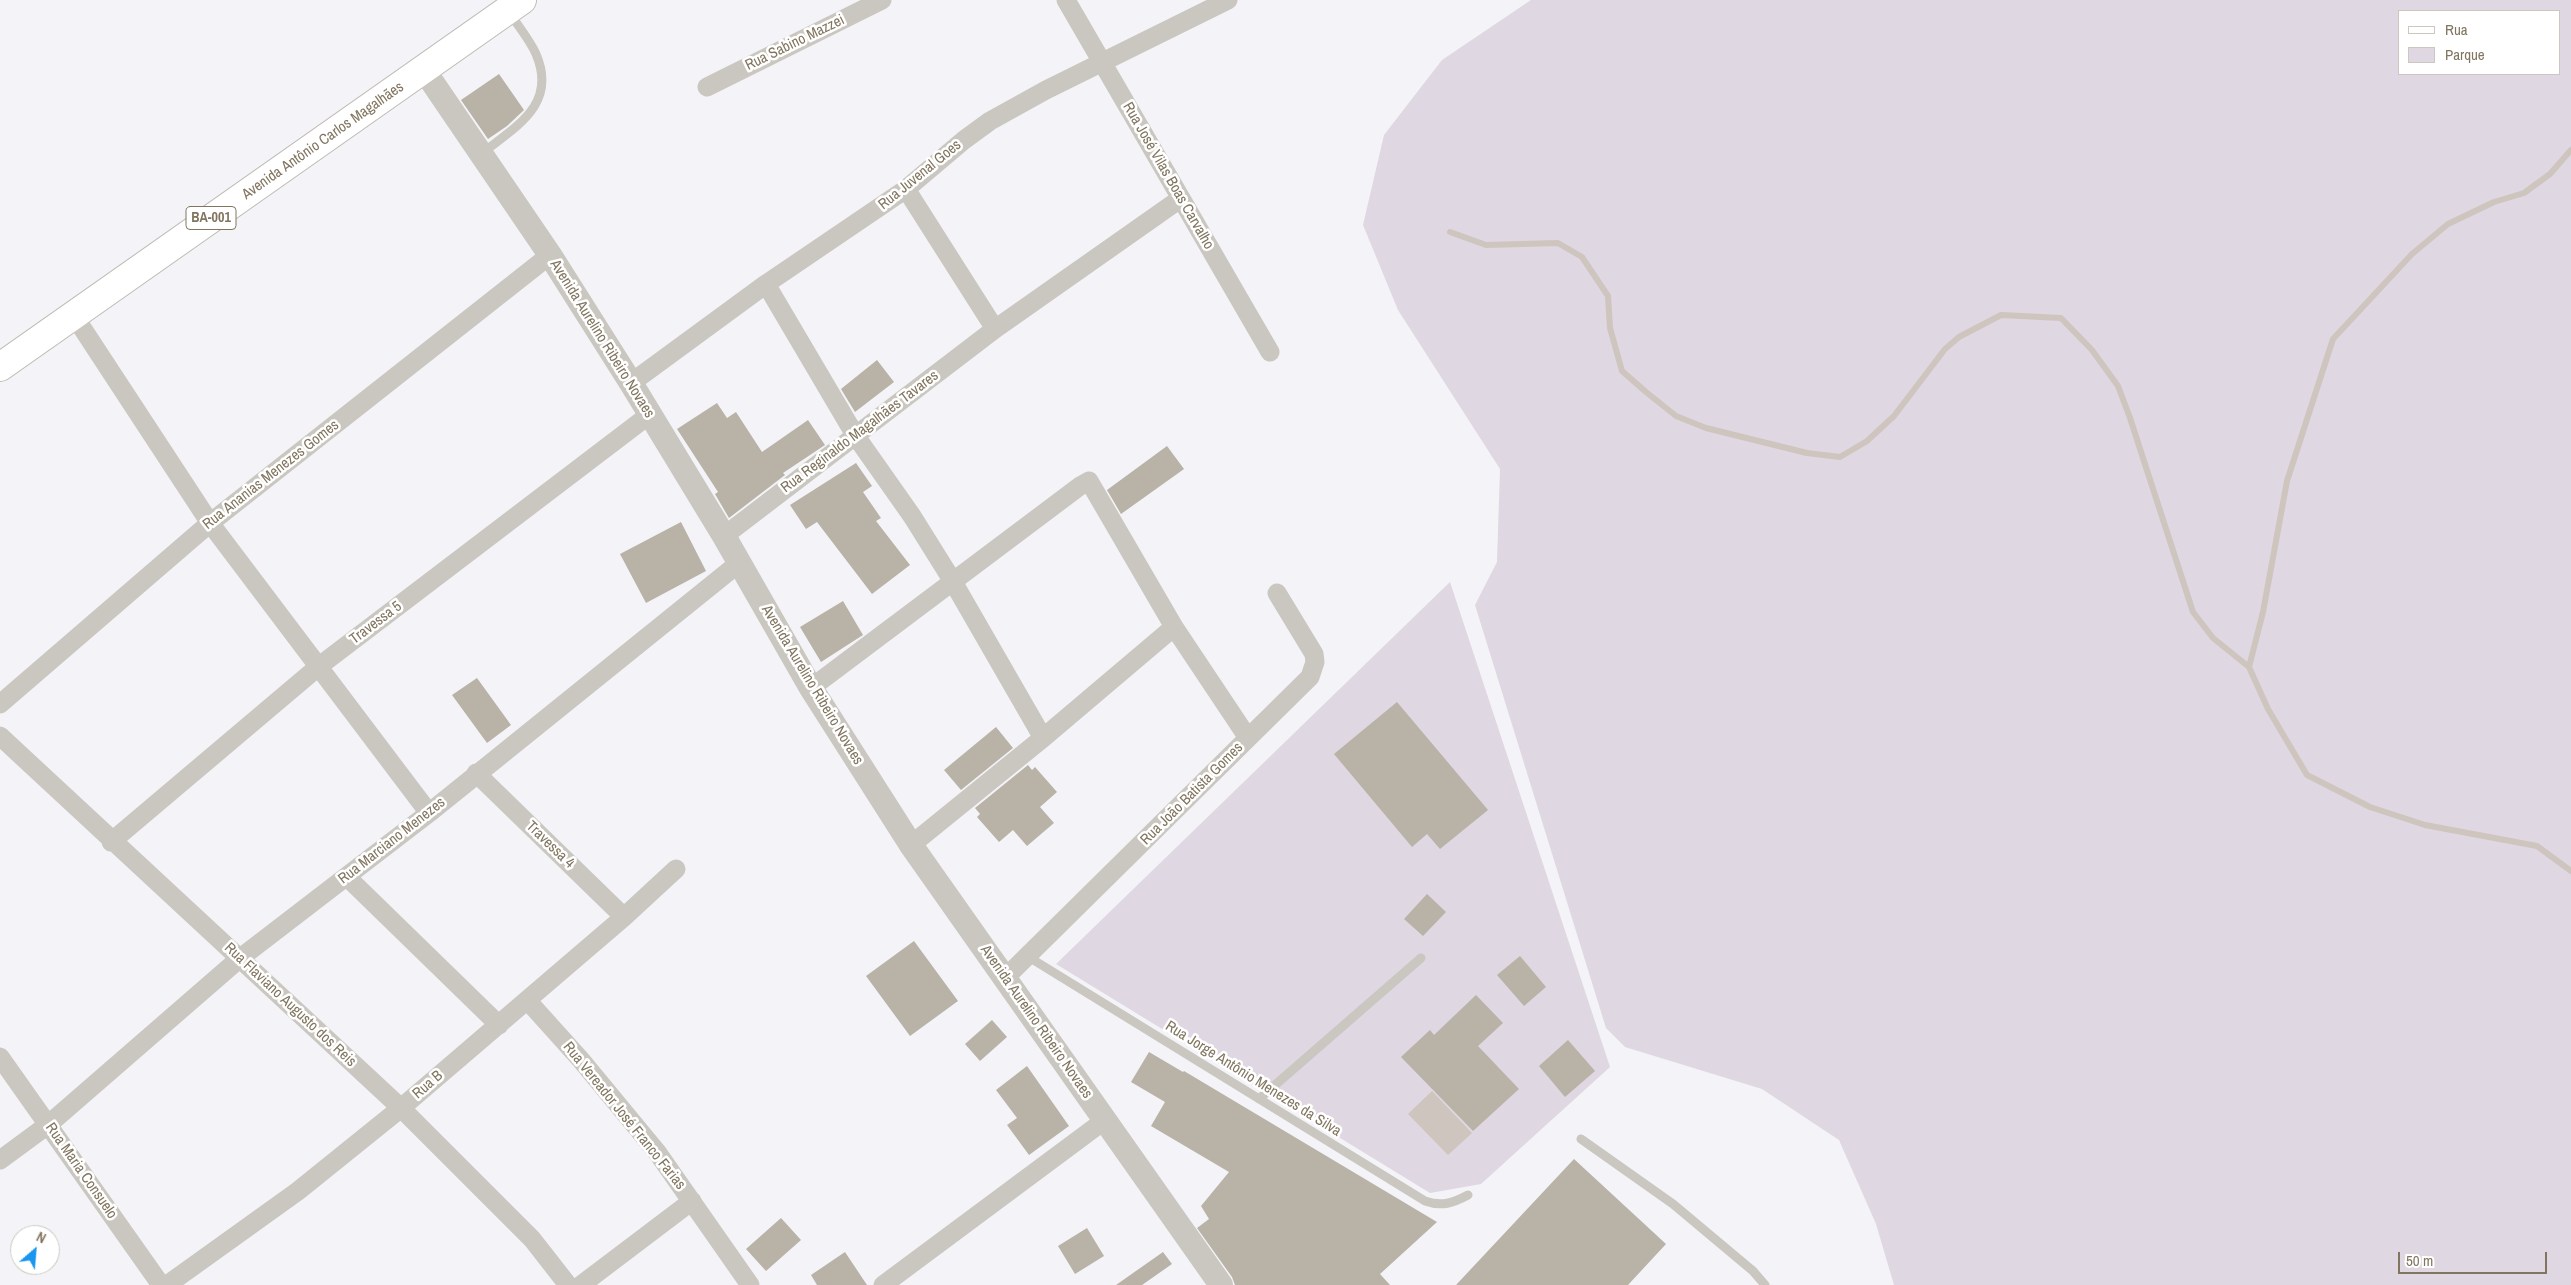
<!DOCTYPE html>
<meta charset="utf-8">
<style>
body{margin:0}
#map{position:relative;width:2571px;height:1285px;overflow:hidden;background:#f4f3f7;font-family:"Archivo Narrow",sans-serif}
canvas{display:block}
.legend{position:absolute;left:2398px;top:10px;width:162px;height:65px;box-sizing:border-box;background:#fff;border:1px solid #cdc8bf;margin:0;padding:6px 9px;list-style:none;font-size:15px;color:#81755f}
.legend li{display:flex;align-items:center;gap:10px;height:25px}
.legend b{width:25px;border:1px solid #cdc8bf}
.north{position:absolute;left:10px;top:1225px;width:50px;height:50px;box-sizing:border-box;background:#fff;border:1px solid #cdc8bf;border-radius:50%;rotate:27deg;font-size:14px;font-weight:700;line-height:20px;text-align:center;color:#81755f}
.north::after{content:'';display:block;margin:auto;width:18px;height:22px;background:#1a96f0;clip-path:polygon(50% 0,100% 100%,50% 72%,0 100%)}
.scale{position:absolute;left:2398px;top:1252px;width:149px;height:22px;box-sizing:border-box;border:2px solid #81755f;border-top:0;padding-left:6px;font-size:15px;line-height:18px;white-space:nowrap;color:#81755f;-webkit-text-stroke:4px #fff;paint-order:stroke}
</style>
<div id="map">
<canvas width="2571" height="1285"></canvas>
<ul class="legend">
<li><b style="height:6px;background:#fff"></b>Rua</li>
<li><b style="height:14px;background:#dfd7e1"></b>Parque</li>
</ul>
<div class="north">N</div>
<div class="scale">50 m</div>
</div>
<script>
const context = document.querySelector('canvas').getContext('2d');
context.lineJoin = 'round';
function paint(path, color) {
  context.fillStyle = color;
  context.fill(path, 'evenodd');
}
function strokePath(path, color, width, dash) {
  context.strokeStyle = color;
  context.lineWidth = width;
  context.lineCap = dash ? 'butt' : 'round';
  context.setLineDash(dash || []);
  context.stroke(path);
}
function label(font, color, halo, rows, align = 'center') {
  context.font = font + ' "Archivo Narrow",sans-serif';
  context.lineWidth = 5;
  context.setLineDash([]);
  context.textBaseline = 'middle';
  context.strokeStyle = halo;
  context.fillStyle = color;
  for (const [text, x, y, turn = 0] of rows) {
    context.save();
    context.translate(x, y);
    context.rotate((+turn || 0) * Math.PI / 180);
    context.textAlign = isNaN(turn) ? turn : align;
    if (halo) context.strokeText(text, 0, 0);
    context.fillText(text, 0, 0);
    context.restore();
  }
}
const green = new Path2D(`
 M 1531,0 L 2571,0 L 2571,1285 L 1894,1285 L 1876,1224 L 1839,1140 L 1762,1089 L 1625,1047 L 1606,1028 L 1475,605 L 1497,562 L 1500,469 L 1398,310 L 1363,225 L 1384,135 L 1442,60 ZM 2400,11 L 2560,11 L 2560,74 L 2400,74 Z
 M 1450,582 L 1610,1067 L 1481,1184 L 1430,1193 L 1056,964 Z`);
const water = new Path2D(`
 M 1432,1091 L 1472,1133 L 1448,1155 L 1408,1114 Z`);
const stream = new Path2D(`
 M 2571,150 L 2550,174 L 2524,193 L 2494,202 L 2448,224 L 2412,254 L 2333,339 L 2287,481 L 2263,612 L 2249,667 L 2268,709 L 2307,775 L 2370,807 L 2425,825 L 2537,846 L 2571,871
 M 1450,232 L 1486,245 L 1558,243 L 1582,257 L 1608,296 L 1610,328 L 1622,371 L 1646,392 L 1676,416 L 1706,428 L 1807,453 L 1840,457 L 1867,441 L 1894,416 L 1945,349 L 1959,337 L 2001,315 L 2061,318 L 2092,350 L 2118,386 L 2130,418 L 2193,612 L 2213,638 L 2249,667`);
const building = new Path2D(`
 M 499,74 L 524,110 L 507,126 L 488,139 L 461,100 Z
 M 877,360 L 894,382 L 855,412 L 841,389 Z
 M 717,403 L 727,418 L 736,412 L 762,452 L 808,420 L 825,445 L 783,473 L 785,475 L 729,518 L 715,494 L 718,492 L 677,429 Z
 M 1167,446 L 1184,469 L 1121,514 L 1107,490 Z
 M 856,463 L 872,486 L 863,492 L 881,518 L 876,521 L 910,565 L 872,594 L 817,522 L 806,529 L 790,505 Z
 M 681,522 L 706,571 L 646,603 L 620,554 Z
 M 843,601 L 863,635 L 821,662 L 800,627 Z
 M 477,678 L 511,725 L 487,743 L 452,695 Z
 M 1397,702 L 1488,810 L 1440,849 L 1427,834 L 1412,847 L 1334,754 Z
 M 996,727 L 1013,748 L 961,790 L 944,770 Z
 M 1028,765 L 1032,770 L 1035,767 L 1057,792 L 1040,807 L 1054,823 L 1027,846 L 1013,830 L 999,842 L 977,817 L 980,814 L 975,808 Z
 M 1427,894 L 1446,912 L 1423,936 L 1404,919 Z
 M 914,941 L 958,1001 L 910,1036 L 866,976 Z
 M 1520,956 L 1546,987 L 1524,1006 L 1497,975 Z
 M 1476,995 L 1503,1023 L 1478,1046 L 1519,1089 L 1473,1131 L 1401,1057 L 1430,1030 L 1434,1035 Z
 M 992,1020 L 1007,1037 L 980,1061 L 965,1044 Z
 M 1568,1040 L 1595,1071 L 1565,1097 L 1539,1066 Z
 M 1149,1052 L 1183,1072 L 1184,1071 L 1437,1222 L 1380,1274 L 1390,1285 L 1235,1285 L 1232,1277 L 1197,1228 L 1209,1219 L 1201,1206 L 1229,1172 L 1151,1126 L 1165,1102 L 1131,1082 Z
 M 1027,1066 L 1069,1126 L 1029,1155 L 1007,1125 L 1017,1118 L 996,1090 Z
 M 1574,1159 L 1666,1244 L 1628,1285 L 1456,1285 Z
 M 781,1218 L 801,1240 L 766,1271 L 746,1249 Z
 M 1087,1228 L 1104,1256 L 1075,1274 L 1058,1246 Z
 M 845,1252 L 867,1285 L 817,1285 L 811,1275 Z
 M 1163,1252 L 1172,1264 L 1142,1285 L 1116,1285 Z`);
const service = new Path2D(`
 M 481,154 C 515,127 558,105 536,54 C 530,40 518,26 509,12
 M 1027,956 L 1425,1201 C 1442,1207 1453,1203 1468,1195
 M 1259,1099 L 1421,958
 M 1581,1139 L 1673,1204 L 1753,1271 L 1765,1285`);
const minor = new Path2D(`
 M 1066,0 L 1270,352
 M 707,87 L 882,0
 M 906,189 L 995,329
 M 766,284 L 855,435 L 912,516 L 952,580 L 1043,738
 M 73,314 L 210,523 L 429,813
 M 631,383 L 766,284 L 906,189 L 964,140 L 990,121 L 1046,90 L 1228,0
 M 724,536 L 995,329 L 1180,199
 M 811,688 L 1080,486 L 1089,481 L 1174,627 L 1248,738
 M 0,704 L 210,523 L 550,255
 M 0,736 L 401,1108 L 532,1239 L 568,1285
 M 476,773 L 624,917
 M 111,842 L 318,667 L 649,415
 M 911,845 L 1043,738 L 1174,627
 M 347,877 L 499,1025
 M 1005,978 L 1310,677 L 1315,662 L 1314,654 L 1277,593
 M 527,1000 L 581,1060 L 657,1152 L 750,1285
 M 0,1057 L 161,1285
 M 0,1160 L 49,1124 L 239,959 L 429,813 L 739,563
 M 167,1285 L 298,1191 L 401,1108 L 624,917 L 676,869
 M 581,1285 L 692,1201
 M 883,1285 L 1105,1120`);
const tertiary = new Path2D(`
 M 424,70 L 550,255 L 631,383 L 724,536 L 811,688 L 911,845 L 1221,1285`);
const primary = new Path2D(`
 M 0,367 L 522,0`);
const shields = [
 [211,218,50]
];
const shieldNames = [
 ["BA-001",211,218]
];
const streetNames = [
 ["Rua Sabino Mazzei",795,43,-26],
 ["Avenida Antônio Carlos Magalhães",323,141,-35],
 ["Rua Juvenal Goes",920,175,-39],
 ["Rua José Vilas Boas Carvalho",1168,176,60],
 ["Avenida Aurelino Ribeiro Novaes",602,339,58],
 ["Rua Reginaldo Magalhães Tavares",860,432,-37],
 ["Rua Ananias Menezes Gomes",271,475,-38],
 ["Travessa 5",376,623,-37],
 ["Avenida Aurelino Ribeiro Novaes",812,685,59],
 ["Rua João Batista Gomes",1192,794,-45],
 ["Rua Marciano Menezes",392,841,-38],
 ["Travessa 4",550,845,44],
 ["Rua Flaviano Augusto dos Reis",290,1005,43],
 ["Avenida Aurelino Ribeiro Novaes",1036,1022,55],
 ["Rua Jorge Antônio Menezes da Silva",1253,1079,32],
 ["Rua B",428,1085,-41],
 ["Rua Vereador José Franco Farias",624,1116,51],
 ["Rua Maria Consuelo",81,1171,55]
];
paint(green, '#dfd7e1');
paint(water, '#cec5be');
strokePath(stream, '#cec5be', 6);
paint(building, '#b8b2a7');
strokePath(primary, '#bebab4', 30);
strokePath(service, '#cac7c1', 9);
strokePath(minor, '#cac7c1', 19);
strokePath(tertiary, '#cac7c1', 24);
strokePath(primary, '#fff', 28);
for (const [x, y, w] of shields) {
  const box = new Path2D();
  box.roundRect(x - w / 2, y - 11.5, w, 23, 4);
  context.fillStyle = '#fff';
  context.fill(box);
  strokePath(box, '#81755f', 1);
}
label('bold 14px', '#81755f', null, shieldNames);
label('15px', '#81755f', '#fff', streetNames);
</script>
